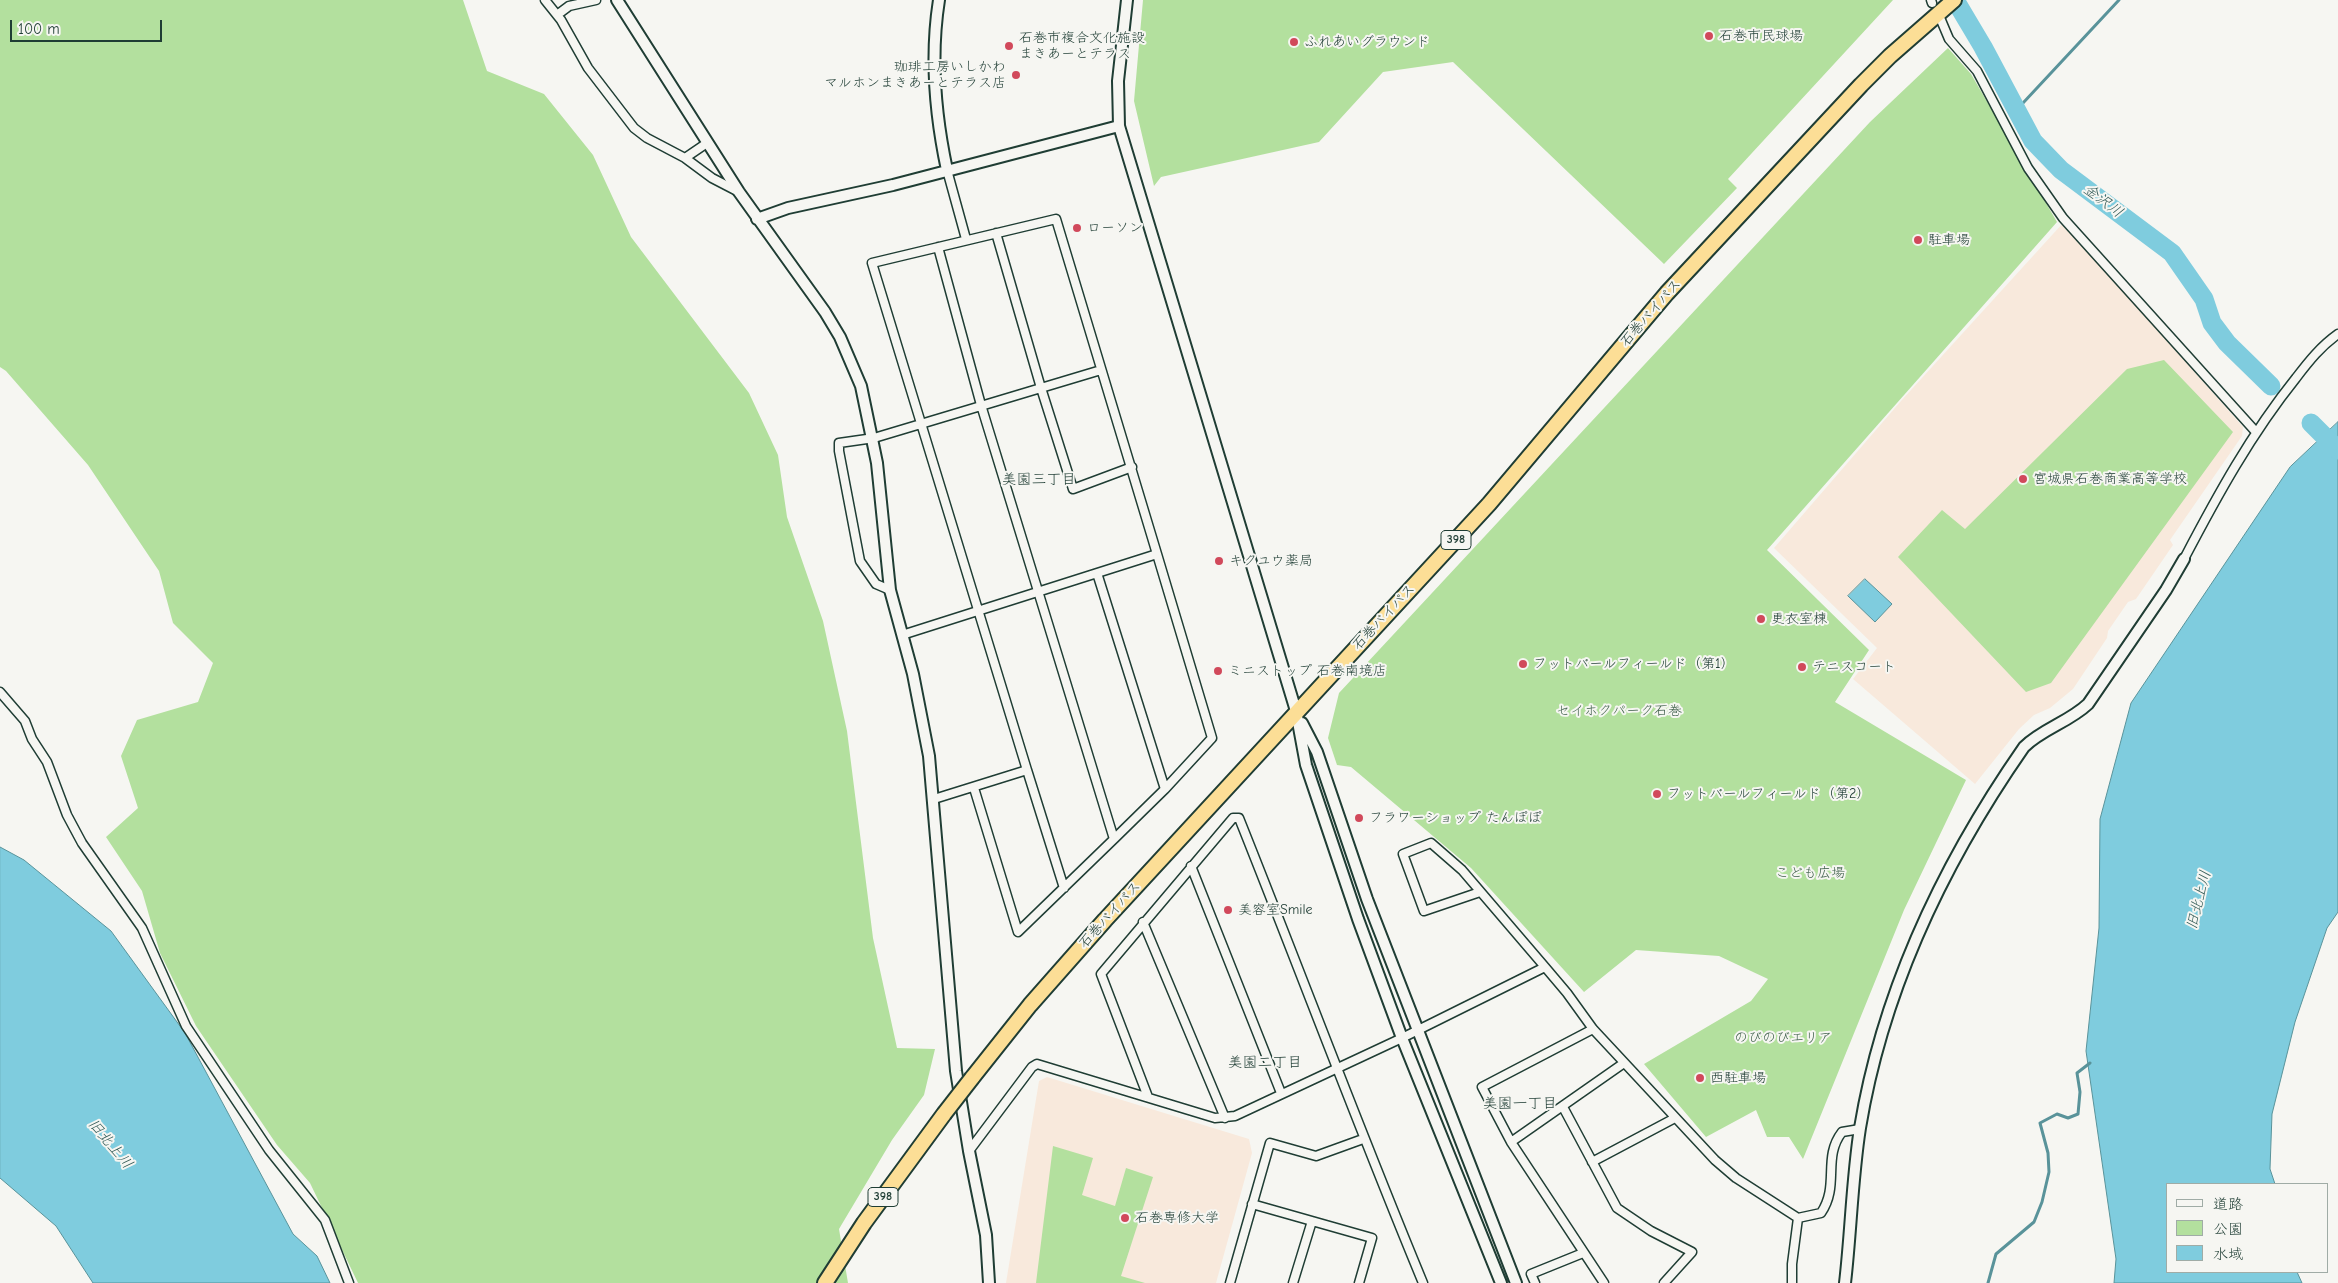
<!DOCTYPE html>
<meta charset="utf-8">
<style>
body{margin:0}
#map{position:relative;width:2338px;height:1283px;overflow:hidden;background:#f6f6f2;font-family:"Comic Neue","Klee One",sans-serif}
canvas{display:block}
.legend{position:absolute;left:2166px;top:1183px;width:162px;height:90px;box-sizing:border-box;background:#f6f6f2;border:1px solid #a0aca6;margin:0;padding:6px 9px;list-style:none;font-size:15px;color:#1f3d34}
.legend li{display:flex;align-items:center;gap:10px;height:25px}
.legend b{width:25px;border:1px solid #a0aca6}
.scale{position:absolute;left:10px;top:20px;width:152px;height:22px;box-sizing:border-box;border:2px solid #1f3d34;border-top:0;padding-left:6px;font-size:15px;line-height:18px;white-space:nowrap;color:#1f3d34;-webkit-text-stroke:4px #f6f6f2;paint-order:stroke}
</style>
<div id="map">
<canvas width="2338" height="1283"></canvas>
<ul class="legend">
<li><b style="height:6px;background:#f6f6f2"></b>道路</li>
<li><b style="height:14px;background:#b3e09e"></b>公園</li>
<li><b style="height:14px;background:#7fccde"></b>水域</li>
</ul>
<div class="scale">100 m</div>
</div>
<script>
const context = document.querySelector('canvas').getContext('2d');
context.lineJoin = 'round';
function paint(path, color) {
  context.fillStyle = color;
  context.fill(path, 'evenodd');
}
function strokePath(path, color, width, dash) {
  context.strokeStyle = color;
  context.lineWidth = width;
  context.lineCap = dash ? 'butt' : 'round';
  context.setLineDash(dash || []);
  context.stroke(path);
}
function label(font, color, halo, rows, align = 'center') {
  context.font = font + ' "Comic Neue","Klee One",sans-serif';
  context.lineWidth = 4;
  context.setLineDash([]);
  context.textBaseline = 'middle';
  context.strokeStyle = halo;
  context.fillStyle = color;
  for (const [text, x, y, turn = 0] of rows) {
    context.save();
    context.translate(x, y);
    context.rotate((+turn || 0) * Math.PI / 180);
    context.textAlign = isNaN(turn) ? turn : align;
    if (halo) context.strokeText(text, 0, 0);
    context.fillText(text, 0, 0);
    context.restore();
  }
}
const built = new Path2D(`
 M 2063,223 L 2243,427 L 2242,436 L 2170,540 L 2173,545 L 2136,599 L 2128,602 L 2108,631 L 2107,638 L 2073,689 L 2050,708 L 2034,715 L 2019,729 L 1975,784 L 1853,679 L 1877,648 L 1774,548 L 1901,401 Z
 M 1047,1077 L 1249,1139 L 1252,1153 L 1216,1283 L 1006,1283 L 1039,1081 Z`);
const green = new Path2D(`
 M 0,0 L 463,0 L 487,71 L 544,94 L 593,155 L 631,237 L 749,393 L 778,455 L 787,517 L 823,621 L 847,731 L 873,938 L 897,1048 L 935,1049 L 924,1095 L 892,1140 L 839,1229 L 848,1283 L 358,1283 L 310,1183 L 277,1145 L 196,1026 L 160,953 L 142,891 L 106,837 L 138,808 L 121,756 L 137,720 L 198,702 L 213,663 L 173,623 L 159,571 L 88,465 L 6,371 L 0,367 Z
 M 1143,0 L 1893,0 L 1728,179 L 1737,188 L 1664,264 L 1453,62 L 1383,72 L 1319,142 L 1161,177 L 1154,186 L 1134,101 Z
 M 1948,48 L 1971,74 L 2057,222 L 1767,550 L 1869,650 L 1835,702 L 1966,780 L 1904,910 L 1803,1159 L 1789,1137 L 1767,1137 L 1756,1110 L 1706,1137 L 1644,1064 L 1751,1001 L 1768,979 L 1719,956 L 1636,950 L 1584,992 L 1471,868 L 1351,767 L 1337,765 L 1328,738 L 1339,693 L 1870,122 Z
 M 2164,360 L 2233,432 L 2051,683 L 2026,692 L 1898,557 L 1942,510 L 1965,529 L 2127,369 Z
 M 1053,1146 L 1093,1158 L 1082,1195 L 1115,1206 L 1126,1168 L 1153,1177 L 1121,1276 L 1145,1283 L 1036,1283 Z`);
const water = new Path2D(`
 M 2338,422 L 2338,912 L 2327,928 L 2295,1022 L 2272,1114 L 2270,1169 L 2275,1184 L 2167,1184 L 2167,1272 L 2297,1272 L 2302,1283 L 2114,1283 L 2116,1259 L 2086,1051 L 2099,928 L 2100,819 L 2131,703 L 2290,467 Z
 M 1865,579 L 1892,604 L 1875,622 L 1848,596 Z
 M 0,847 L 24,860 L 111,931 L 185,1033 L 293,1234 L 317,1256 L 330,1283 L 93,1283 L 56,1226 L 0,1178 Z`);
const stream = new Path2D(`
 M 2016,107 L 2023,103 L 2119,0
 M 1988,1283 L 1996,1254 L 2034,1222 L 2042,1202 L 2049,1172 L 2048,1153 L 2040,1123 L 2057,1114 L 2068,1118 L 2078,1114 L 2080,1092 L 2077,1073 L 2090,1063`);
const river = new Path2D(`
 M 1955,0 L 1983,47 L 2033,141 L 2061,170 L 2172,253 L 2204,299 L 2212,323 L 2227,343 L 2271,386
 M 2311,423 L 2338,450`);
const minor = new Path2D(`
 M 545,0 L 561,20 L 588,68 L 634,128 L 647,138 L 685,158 L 712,178 L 739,192
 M 1931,0 L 1932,3
 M 1938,13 L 1949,39 L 1977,71 L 2028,168 L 2063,218 L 2256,432
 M 557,15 L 569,6 L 596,0
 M 685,158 L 707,143
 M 947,170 L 966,239
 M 996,233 L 1041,388 L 1073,489 L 1132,467
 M 938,247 L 981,405 L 1114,839 L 1018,932 L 974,788
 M 1157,554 L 1212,738 L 1165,789
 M 2184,559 C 2217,496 2251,434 2296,378 C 2309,361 2321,346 2338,334
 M 1097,573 L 1165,789 L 1114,839
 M 890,590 L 876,584 L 860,561 L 839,451 L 839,443 L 874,438 L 1101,370
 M 902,635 L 1157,554 L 1056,219 L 872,263 L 1027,770 L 934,799
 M 0,692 L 25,721 L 32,739 L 47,762 L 67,815 L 82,843 L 142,928 L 186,1026 L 269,1150 L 325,1220 L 349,1283
 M 1027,770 L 1064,888
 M 1191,866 L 1281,1093
 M 1480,892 L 1424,911 L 1403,854 L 1431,843 L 1462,870 L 1545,967
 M 1143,922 L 1225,1118
 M 1593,1029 L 1482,1087 L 1511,1142 L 1604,1283
 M 1148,1097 L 1101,974 L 1233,818 L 1239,818 C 1301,973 1359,1129 1423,1283
 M 1563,1107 L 1617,1208 L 1651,1231 L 1692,1252 L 1664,1283
 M 1511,1142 L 1624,1063
 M 969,1151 L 1032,1067 L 1037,1064 L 1215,1118 L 1235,1116 L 1402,1038 L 1545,967 L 1567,993 L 1593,1029 L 1715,1160 L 1736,1178 L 1798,1218
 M 1592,1162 L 1675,1118
 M 1252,1204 L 1372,1238 L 1359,1283
 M 1230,1283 L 1270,1143 L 1316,1156 L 1363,1139
 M 1293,1283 L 1312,1221
 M 1535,1283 L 1531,1274 L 1583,1253
 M 1792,1283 L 1792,1264 L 1798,1218 L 1821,1213 C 1840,1185 1822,1158 1842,1132 L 1860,1129`);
const tertiary = new Path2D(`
 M 617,0 L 739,192 L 825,312 L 840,337 L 861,386 L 877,463 L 890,590 L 913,674 L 929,756 L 956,1071 L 969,1151 L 986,1235 L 989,1283
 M 939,0 C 930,57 935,114 947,170
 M 1127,0 L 1118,81 L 1119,126 L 1296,711 L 1306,765 L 1358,919 L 1402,1038 L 1501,1283
 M 757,219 L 788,208 L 893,185 L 1119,126
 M 1302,723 L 1317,752 L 1367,899 L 1516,1283
 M 1845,1283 C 1851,1232 1852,1179 1860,1128 C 1883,989 1944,862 2024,747 C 2042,729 2069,722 2088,704 L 2166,590 L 2184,559`);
const trunk = new Path2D(`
 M 972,1078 L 1030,1005 L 1105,920 L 1489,504 L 1667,293 L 1861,85 L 1890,56 L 1954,0
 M 825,1283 L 864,1223 L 944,1114`);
const trunkBridge = new Path2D(`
 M 944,1114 L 972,1078`);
const markers = [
 [1709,36,5,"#d1495b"],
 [1294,42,5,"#d1495b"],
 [1009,46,5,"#d1495b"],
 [1016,75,5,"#d1495b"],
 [1077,228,5,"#d1495b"],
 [1918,240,5,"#d1495b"],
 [2023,479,5,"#d1495b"],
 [1219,561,5,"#d1495b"],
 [1761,619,5,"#d1495b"],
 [1523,664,5,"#d1495b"],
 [1802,667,5,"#d1495b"],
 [1218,671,5,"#d1495b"],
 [1657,794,5,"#d1495b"],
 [1359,818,5,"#d1495b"],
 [1228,910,5,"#d1495b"],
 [1700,1078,5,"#d1495b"],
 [1125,1218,5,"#d1495b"]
];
const shields = [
 [1456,540,30],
 [883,1197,30]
];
const shieldNames = [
 ["398",1456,540],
 ["398",883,1197]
];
const poiNames = [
 ["石巻市民球場",1719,36],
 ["石巻市複合文化施設",1019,38],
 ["まきあーとテラス",1019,54],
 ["ふれあいグラウンド",1304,42],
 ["珈琲工房いしかわ",1006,67,"right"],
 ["マルホンまきあーとテラス店",1006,83,"right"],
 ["ローソン",1087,228],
 ["駐車場",1928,240],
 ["宮城県石巻商業高等学校",2033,479],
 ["キクユウ薬局",1229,561],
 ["更衣室棟",1771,619],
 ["フットバールフィールド（第1）",1533,664],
 ["テニスコート",1812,667],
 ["ミニストップ 石巻南境店",1228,671],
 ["フットバールフィールド（第2）",1667,794],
 ["フラワーショップ たんぽぽ",1369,818],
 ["美容室Smile",1238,910],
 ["西駐車場",1710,1078],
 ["石巻専修大学",1135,1218]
];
const streetNames = [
 ["石巻バイパス",1651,313,-49],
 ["石巻バイパス",1384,617,-47],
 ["石巻バイパス",1110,915,-48]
];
const parkNames = [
 ["セイホクパーク石巻",1619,711],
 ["こども広場",1810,873],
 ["のびのびエリア",1783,1038]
];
const waterNames = [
 ["金沢川",2103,201,37],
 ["旧北上川",2199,900,-76],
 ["旧北上川",110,1144,50]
];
const neighbourhoodNames = [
 ["美園三丁目",1039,480],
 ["美園二丁目",1265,1063],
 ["美園一丁目",1520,1104]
];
paint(built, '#f8e9dc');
paint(green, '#b3e09e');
paint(water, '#7fccde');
strokePath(water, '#59939a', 1);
strokePath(stream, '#59939a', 3);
strokePath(river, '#7fccde', 19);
strokePath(minor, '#1f3d34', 11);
strokePath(tertiary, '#1f3d34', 14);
strokePath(trunk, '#1f3d34', 18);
strokePath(minor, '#f6f6f2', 8);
strokePath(tertiary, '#f6f6f2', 10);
strokePath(trunk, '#fcde96', 14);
strokePath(trunkBridge, '#1f3d34', 18, []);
strokePath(trunkBridge, '#fcde96', 14);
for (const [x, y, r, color] of markers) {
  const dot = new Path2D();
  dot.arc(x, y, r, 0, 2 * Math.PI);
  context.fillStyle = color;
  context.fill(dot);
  strokePath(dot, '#f6f6f2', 2);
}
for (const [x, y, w] of shields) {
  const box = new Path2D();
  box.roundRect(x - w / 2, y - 9.5, w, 19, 4);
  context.fillStyle = '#f6f6f2';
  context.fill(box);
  strokePath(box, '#1f3d34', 1);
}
label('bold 12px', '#1f3d34', null, shieldNames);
label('14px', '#1f3d34', '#f6f6f2', poiNames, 'left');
label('14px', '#1f3d34', '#f6f6f2', streetNames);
label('14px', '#3d5e49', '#f6f6f2', parkNames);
label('italic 15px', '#325a56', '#f6f6f2', waterNames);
label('15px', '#1f3d34', '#f6f6f2', neighbourhoodNames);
</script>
